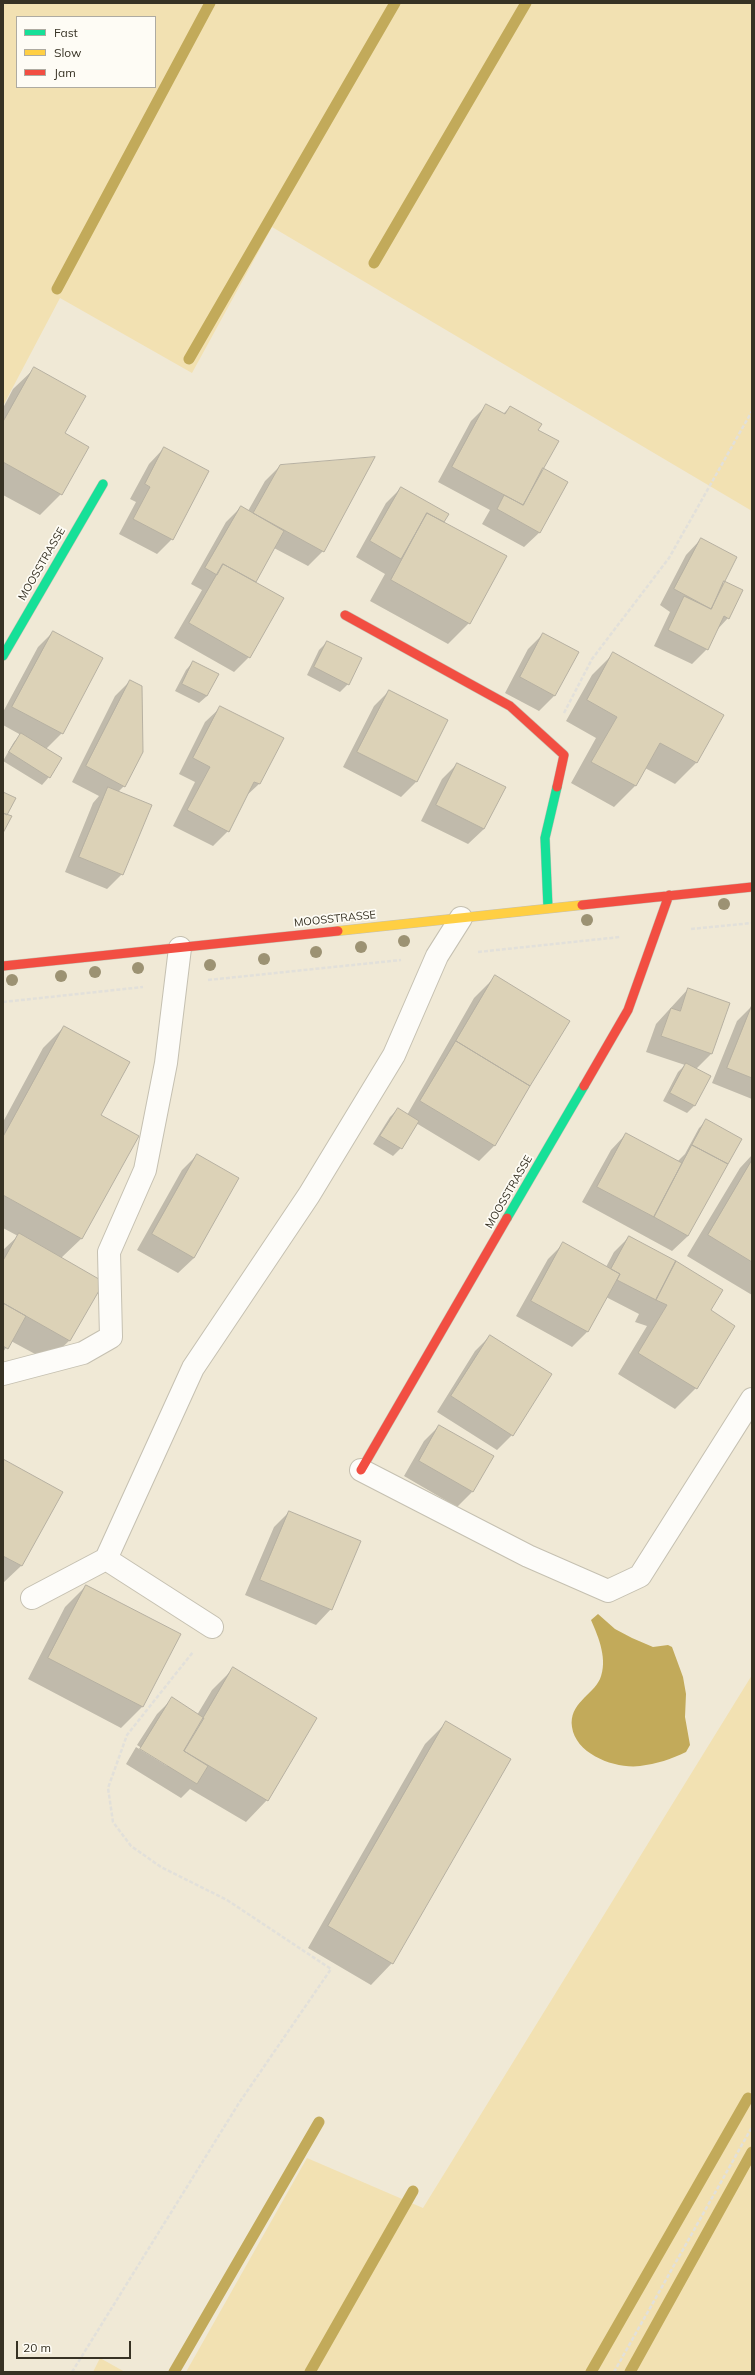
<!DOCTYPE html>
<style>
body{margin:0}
#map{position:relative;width:755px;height:2375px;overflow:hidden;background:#f0e9d6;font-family:Mulish,sans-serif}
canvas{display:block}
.frame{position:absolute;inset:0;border:4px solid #373224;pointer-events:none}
.legend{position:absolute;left:16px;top:16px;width:140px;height:72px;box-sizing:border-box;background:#fefcf5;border:1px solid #aeaba1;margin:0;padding:5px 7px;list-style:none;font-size:12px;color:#373224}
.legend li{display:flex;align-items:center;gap:8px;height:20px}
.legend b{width:20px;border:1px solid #aeaba1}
.scale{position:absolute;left:16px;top:2341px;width:115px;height:18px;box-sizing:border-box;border:2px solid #373224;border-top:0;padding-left:5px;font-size:12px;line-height:14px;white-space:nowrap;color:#373224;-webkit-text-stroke:3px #fefcf5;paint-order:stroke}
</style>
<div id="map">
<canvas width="755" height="2375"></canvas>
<div class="frame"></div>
<ul class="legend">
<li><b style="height:5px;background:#16e098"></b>Fast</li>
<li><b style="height:5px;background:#ffcf43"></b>Slow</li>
<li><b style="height:5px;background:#f24e42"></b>Jam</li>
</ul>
<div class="scale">20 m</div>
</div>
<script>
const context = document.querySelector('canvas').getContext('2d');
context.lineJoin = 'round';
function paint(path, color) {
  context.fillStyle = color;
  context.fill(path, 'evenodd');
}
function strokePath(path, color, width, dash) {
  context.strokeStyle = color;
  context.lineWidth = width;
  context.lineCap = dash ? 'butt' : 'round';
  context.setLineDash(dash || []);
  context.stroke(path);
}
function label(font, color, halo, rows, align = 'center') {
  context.font = font + ' Mulish,sans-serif';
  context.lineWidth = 3.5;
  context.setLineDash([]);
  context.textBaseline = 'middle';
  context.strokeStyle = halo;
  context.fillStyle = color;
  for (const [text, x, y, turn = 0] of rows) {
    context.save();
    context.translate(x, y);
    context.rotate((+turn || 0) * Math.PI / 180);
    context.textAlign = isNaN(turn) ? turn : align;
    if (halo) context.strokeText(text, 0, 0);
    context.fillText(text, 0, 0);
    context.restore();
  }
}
const green = new Path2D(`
 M 3,3 L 752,3 L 752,511 L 272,227 L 192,373 L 60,298 L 3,406 ZM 17,17 L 155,17 L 155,87 L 17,87 Z
 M 752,1675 L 752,2372 L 186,2372 L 307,2158 L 423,2208 Z
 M 100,2358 L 125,2372 L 93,2372 Z`);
const water = new Path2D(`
 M 598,1614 L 615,1629 L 632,1638 L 653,1647 L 668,1645 L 672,1647 L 683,1677 L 686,1694 L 685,1717 L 690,1745 L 686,1752 C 672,1759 656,1764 640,1766 C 616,1769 576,1755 572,1727 C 569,1703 592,1696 600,1679 C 608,1660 599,1638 591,1620 Z`);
const shadow = new Path2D(`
 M 35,368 L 64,434 L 61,494 L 40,515 L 3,495 L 3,408 L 13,389 Z
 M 487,405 L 503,414 L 510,407 L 537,431 L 542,469 L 540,532 L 524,547 L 482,524 L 490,510 L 438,482 L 471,421 Z
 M 164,448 L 172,539 L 157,554 L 119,534 L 136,502 L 130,499 L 149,464 Z
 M 280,466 L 323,551 L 308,566 L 274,548 L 254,582 L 249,657 L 234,672 L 174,638 L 202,590 L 191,584 L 226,522 L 241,507 L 248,511 L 265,481 Z
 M 401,488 L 447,514 L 443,522 L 469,623 L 448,644 L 370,601 L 385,574 L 356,557 L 386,503 Z
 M 701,539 L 723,582 L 728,618 L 716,631 L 707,649 L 692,664 L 654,646 L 670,612 L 660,605 L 686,555 Z
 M 53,632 L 62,733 L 46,749 L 49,777 L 42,785 L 3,761 L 14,742 L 21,735 L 3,725 L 3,712 L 38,647 Z
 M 543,634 L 577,652 L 554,696 L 539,711 L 505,693 L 528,649 Z
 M 327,642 L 348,684 L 340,692 L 307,675 L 319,650 Z
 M 613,654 L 722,715 L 696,763 L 675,784 L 645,768 L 635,786 L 614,807 L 571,783 L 596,738 L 566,721 L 592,675 Z
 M 193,662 L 207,696 L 199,703 L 175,691 L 186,670 Z
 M 130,681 L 124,786 L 118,792 L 122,874 L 107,889 L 65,872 L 93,803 L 99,796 L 72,782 L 115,696 Z
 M 389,691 L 447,721 L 416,782 L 401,797 L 343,767 L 374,706 Z
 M 221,707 L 282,739 L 259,784 L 245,797 L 228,831 L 213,846 L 173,826 L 195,782 L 179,774 L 205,722 Z
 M 457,764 L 484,829 L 468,844 L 421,821 L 442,779 Z
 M 495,977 L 530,1086 L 494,1146 L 479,1161 L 416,1123 L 401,1148 L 393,1156 L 373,1144 L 390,1117 L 398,1109 L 407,1115 L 474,998 Z
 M 688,989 L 729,1004 L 711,1054 L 696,1069 L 694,1106 L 687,1113 L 663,1101 L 678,1072 L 685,1065 L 646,1052 L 656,1024 Z
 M 752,1006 L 752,1099 L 712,1083 L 737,1021 Z
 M 64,1027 L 99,1116 L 82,1238 L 61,1258 L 70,1340 L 48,1361 L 11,1341 L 3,1352 L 3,1250 L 18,1236 L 3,1228 L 3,1122 L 43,1048 Z
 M 706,1121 L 688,1236 L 672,1251 L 582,1202 L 611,1150 L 626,1134 L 677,1162 L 685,1154 L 699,1128 Z
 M 197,1155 L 194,1258 L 178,1273 L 137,1250 L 182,1170 Z
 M 752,1155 L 752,1295 L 687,1256 L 740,1168 Z
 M 629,1237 L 709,1311 L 696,1388 L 675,1409 L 618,1374 L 647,1326 L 635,1322 L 639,1314 L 606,1297 L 587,1332 L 572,1347 L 516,1316 L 548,1259 L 563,1244 L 606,1267 L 614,1252 Z
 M 490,1336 L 512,1435 L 497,1450 L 437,1412 L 475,1351 Z
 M 439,1426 L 472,1492 L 457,1507 L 404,1476 L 424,1441 Z
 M 3,1460 L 62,1493 L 21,1566 L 3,1583 Z
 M 289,1512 L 331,1609 L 316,1625 L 245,1595 L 274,1527 Z
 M 86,1586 L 180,1634 L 142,1707 L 121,1728 L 28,1679 L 65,1607 Z
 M 233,1669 L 267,1800 L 246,1822 L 190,1789 L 181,1798 L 126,1764 L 136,1747 L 167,1766 L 168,1765 L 137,1745 L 157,1714 L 172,1699 L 197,1715 L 212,1690 Z
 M 446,1723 L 392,1963 L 371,1985 L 308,1948 L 425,1744 Z`);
const stream = new Path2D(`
 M 374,263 L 526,3
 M 57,289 L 210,3
 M 189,359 L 395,3
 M 174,2372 L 319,2122
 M 310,2372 L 413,2191
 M 591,2372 L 748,2098
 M 630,2372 L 752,2152`);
const building = new Path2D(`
 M 34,367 L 86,396 L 65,433 L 89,447 L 62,495 L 3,462 L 3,422 Z
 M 486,404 L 505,414 L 510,406 L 542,424 L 538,430 L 559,441 L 523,505 L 452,467 Z
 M 164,447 L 209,471 L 173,540 L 133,519 L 150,487 L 145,484 Z
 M 375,457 L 324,552 L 253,513 L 280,465 Z
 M 543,468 L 568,482 L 540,533 L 497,509 L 504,495 L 523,505 Z
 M 401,487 L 449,514 L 444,522 L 427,513 L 401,559 L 370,541 Z
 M 241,506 L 284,531 L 256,582 L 223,564 L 217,575 L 205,568 Z
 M 427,513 L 507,556 L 470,624 L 391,580 Z
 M 701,538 L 737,557 L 711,609 L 674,589 Z
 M 223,564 L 284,598 L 250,658 L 189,623 Z
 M 724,581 L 743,590 L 729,619 L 724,616 L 708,650 L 668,630 L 684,596 L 711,609 Z
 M 53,631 L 103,658 L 63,734 L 12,707 Z
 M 543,633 L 579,652 L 555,696 L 520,677 Z
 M 327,641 L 362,658 L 349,685 L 314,667 Z
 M 613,652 L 724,715 L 697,763 L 660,743 L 636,786 L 591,762 L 617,717 L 587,700 Z
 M 193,661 L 219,674 L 207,696 L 182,684 Z
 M 130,680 L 142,686 L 143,752 L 125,787 L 86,766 Z
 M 389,690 L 448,720 L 417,782 L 357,752 Z
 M 220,706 L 284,738 L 260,784 L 254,782 L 229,832 L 187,810 L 210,767 L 193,758 Z
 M 21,733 L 62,758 L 50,778 L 9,752 Z
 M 457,763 L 506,787 L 484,829 L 436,805 Z
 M 108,787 L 152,805 L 123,875 L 79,857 Z
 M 3,792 L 16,798 L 7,815 L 3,813 Z
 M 3,813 L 12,816 L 3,833 Z
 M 495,975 L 570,1021 L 530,1086 L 456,1041 Z
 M 688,988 L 730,1003 L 712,1054 L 661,1036 L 671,1008 L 680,1011 Z
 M 752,1005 L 752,1078 L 727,1068 Z
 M 64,1026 L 130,1062 L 101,1115 L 139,1136 L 82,1239 L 3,1195 L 3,1137 Z
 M 456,1041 L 530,1086 L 495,1146 L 420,1101 Z
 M 686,1063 L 711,1076 L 695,1106 L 670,1093 Z
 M 398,1108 L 419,1121 L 402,1149 L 380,1136 Z
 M 706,1119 L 742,1139 L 728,1164 L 692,1145 Z
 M 626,1133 L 682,1163 L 654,1217 L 597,1187 Z
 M 692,1145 L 728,1164 L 688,1236 L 654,1217 Z
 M 197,1154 L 239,1178 L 194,1258 L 152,1234 Z
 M 752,1160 L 752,1262 L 708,1235 Z
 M 19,1233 L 104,1282 L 70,1341 L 3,1303 L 3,1261 Z
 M 629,1236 L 676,1261 L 656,1300 L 617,1280 L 620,1274 L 611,1269 Z
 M 563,1242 L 620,1274 L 588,1332 L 531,1301 Z
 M 676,1261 L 723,1290 L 711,1310 L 735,1326 L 697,1389 L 638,1353 L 667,1305 L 656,1300 Z
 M 3,1303 L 26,1316 L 8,1349 L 3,1346 Z
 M 490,1335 L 552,1374 L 513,1436 L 451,1396 Z
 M 439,1425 L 494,1456 L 473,1492 L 419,1461 Z
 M 3,1459 L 63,1492 L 22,1566 L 3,1556 Z
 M 289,1511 L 361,1541 L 332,1610 L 260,1580 Z
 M 86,1585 L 181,1634 L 143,1707 L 48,1658 Z
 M 233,1667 L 317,1718 L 268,1801 L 184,1751 Z
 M 172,1697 L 204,1718 L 184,1751 L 208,1766 L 197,1784 L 140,1749 Z
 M 446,1721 L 511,1759 L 393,1964 L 328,1926 Z`);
const path = new Path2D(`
 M 564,713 L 592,659 L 669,558 L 752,411
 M 691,929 L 752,923
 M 478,952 L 620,937
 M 208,980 L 401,960
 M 3,1002 L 143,987
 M 72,2372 L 239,2103 L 331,1969 L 227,1900 L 161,1867 L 131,1846 L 113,1822 L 108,1788 L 127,1735 L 193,1652
 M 614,2372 L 752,2127`);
const lane = new Path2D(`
 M 3,1374 L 83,1353 L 111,1337 L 109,1252 L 145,1170 L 166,1063 L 180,948
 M 361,1470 L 528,1556 L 608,1591 L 640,1576 L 752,1399
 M 106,1559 L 212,1627
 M 32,1598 L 106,1559 L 193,1368 L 309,1195 L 394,1055 L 437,956 L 461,918`);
const fast = new Path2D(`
 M 3,656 L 103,484
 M 548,908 L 545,838 L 557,787
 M 507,1218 L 584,1086`);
const slow = new Path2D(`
 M 338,931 L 582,905`);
const jam = new Path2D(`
 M 345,615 L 510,706 L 564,755 L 557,787
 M 582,905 L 752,887
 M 3,966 L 338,931
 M 584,1086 L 628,1010 L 669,895
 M 361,1470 L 507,1218`);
const trees = [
 [724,904],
 [587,920],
 [404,941],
 [361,947],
 [316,952],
 [264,959],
 [210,965],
 [138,968],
 [95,972],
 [61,976],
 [12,980]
];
const streetNames = [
 ["MOOSSTRASSE",42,564,-60],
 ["MOOSSTRASSE",335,919,-6],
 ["MOOSSTRASSE",509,1192,-60]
];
paint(green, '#f2e1b2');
paint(water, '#c2aa5a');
paint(shadow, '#0003');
strokePath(stream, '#c2aa5a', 11);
paint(building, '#dcd2b7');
strokePath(building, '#b6b0a1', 1);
strokePath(lane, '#c5c0b1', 24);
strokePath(fast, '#c5c0b1', 10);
strokePath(slow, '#c5c0b1', 10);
strokePath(jam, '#c5c0b1', 10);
strokePath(path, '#e2e0da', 2.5, [4, 2]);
strokePath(lane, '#fdfcf9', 22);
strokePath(fast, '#16e098', 9);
strokePath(slow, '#ffcf43', 9);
strokePath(jam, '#f24e42', 9);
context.fillStyle = '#9c9273';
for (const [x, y] of trees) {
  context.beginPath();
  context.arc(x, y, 6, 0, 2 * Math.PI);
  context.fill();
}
label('11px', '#373224', '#fefcf5', streetNames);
</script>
